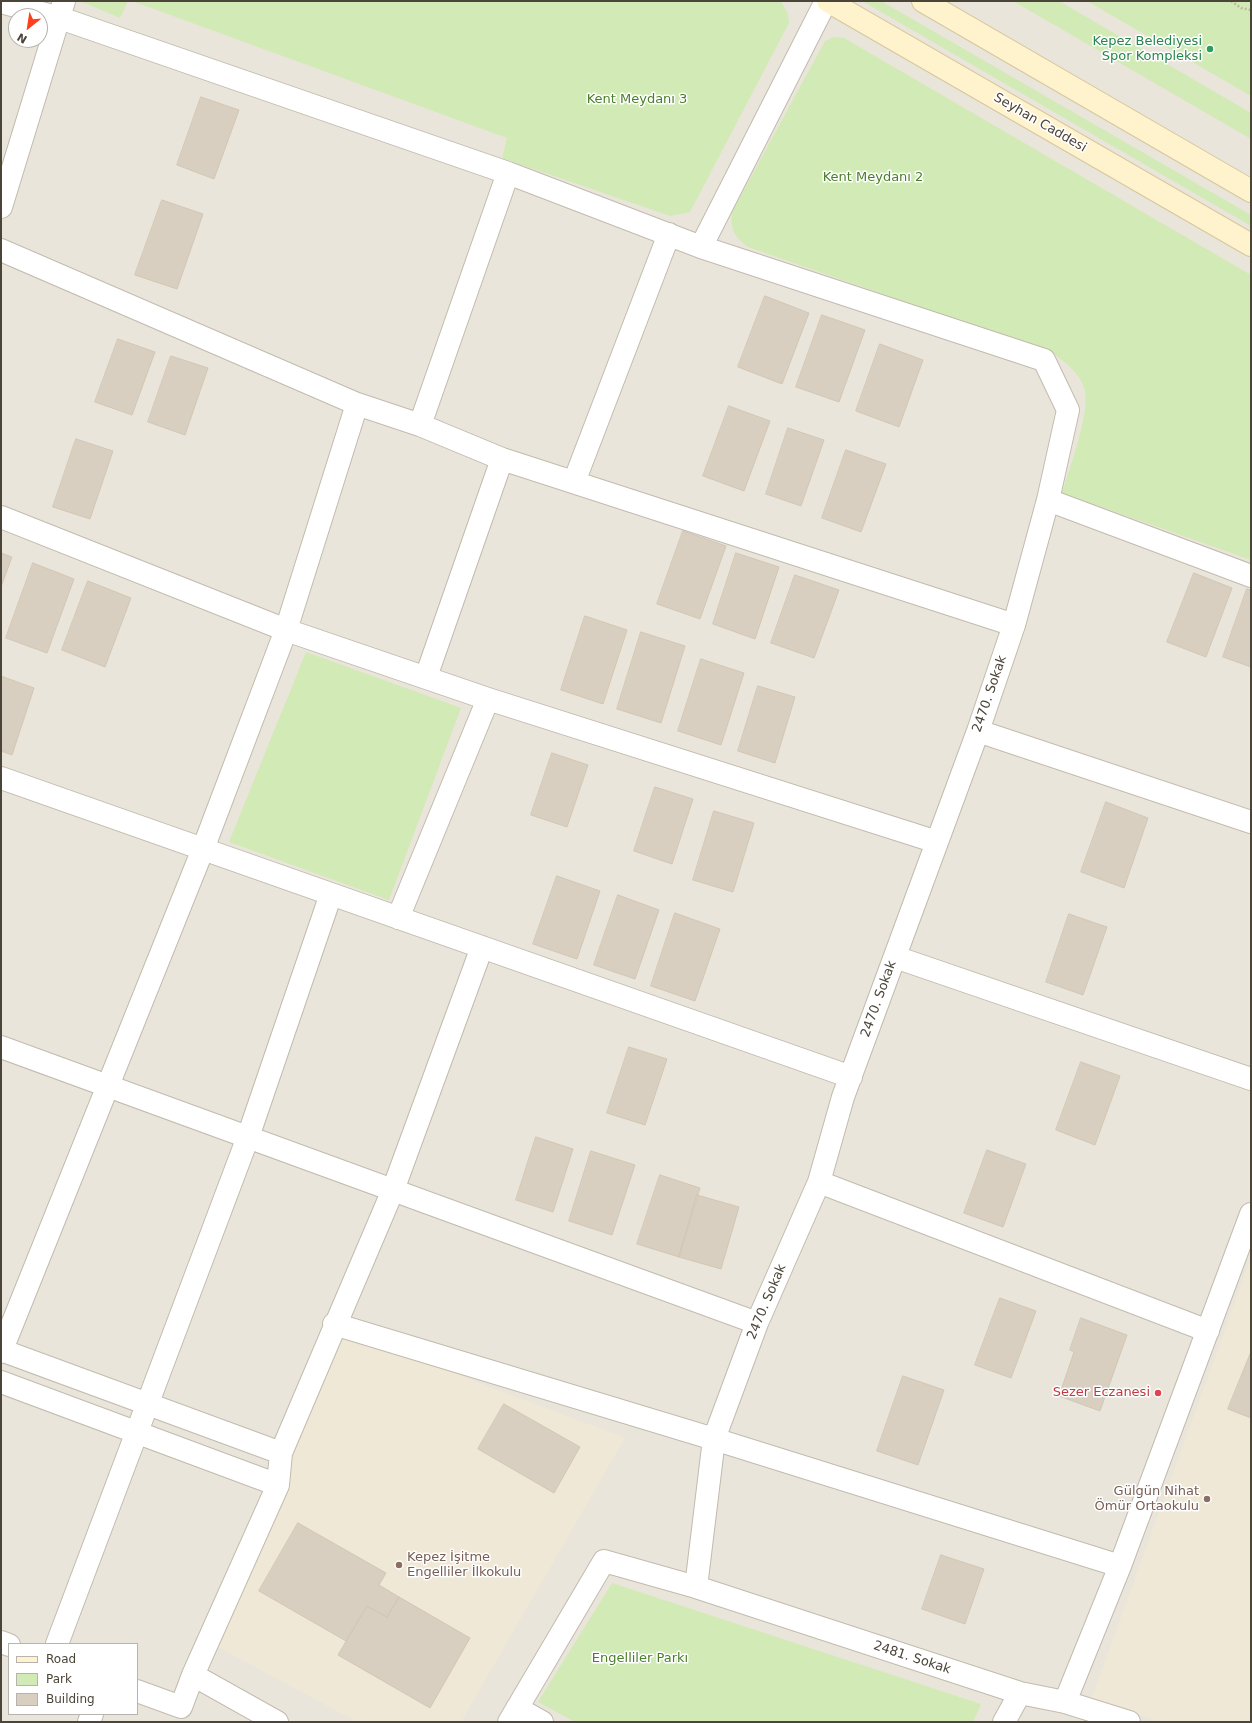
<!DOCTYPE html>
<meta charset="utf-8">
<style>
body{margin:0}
#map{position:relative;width:1252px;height:1723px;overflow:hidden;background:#f6f3ec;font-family:"DejaVu Sans",sans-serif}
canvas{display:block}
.frame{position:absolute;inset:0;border:2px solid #4b4439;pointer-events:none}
.legend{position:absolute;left:8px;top:1643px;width:130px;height:72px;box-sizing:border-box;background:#fff;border:1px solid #b7b4b0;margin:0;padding:5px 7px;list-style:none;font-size:12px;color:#4b4439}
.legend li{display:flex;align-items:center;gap:8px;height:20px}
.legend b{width:20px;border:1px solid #b7b4b0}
.north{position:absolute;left:8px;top:8px;width:40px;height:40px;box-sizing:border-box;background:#fff;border:1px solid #b7b4b0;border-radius:50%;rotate:210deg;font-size:11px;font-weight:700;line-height:16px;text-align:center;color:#4b4439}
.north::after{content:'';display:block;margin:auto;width:14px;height:18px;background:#fc3f1d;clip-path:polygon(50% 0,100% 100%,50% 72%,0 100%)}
</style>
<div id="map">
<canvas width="1252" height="1723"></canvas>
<div class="frame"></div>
<ul class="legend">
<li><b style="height:5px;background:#fff3cd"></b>Road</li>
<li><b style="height:11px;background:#d2eab5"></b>Park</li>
<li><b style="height:11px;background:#d8cfc1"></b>Building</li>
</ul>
<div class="north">N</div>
</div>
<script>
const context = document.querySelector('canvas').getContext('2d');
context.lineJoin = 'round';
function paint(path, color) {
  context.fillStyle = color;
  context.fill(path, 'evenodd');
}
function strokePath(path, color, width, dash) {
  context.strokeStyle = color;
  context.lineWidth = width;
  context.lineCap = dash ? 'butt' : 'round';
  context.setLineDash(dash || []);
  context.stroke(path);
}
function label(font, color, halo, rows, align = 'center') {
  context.font = font + ' "DejaVu Sans",sans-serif';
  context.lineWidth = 3;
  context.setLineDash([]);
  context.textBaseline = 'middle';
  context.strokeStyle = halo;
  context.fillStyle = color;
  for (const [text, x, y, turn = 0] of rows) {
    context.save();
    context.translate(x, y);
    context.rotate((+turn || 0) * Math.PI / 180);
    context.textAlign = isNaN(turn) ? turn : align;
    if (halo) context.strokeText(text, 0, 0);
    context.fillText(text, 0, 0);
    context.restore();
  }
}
const residential = new Path2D(`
 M 1,1 L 1251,1 L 1251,1722 L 1,1722 ZM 16,16 L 40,16 L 40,40 L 16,40 ZM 9,1644 L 137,1644 L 137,1714 L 9,1714 Z`);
const education = new Path2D(`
 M 1251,1258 L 1251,1722 L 1162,1722 L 1091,1700 Z
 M 341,1331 L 625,1438 L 461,1722 L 358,1722 L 214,1645 Z`);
const green = new Path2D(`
 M 80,1 L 128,1 L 120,18 Z
 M 132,1 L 781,1 L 788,14 L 789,23 L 690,212 L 670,216 L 502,158 L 507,138 Z
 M 862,1 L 881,1 L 1251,215 L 1251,226 Z
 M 1013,1 L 1059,1 L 1251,113 L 1251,139 Z
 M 1087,1 L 1251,1 L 1251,96 Z
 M 834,37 L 844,38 L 1251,275 L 1251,560 L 1062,493 C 1069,469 1092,409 1084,388 C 1079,372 1066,363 1054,354 L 748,247 C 734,236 730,230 732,212 L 825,41 Z
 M 306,652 L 461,708 L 389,900 L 229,842 Z
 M 612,1583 L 981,1704 L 973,1722 L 575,1722 L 538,1702 Z`);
const building = new Path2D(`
 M 201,97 L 239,110 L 214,179 L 177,165 Z
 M 162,200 L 203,214 L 177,289 L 135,275 Z
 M 765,296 L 809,313 L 782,384 L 738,367 Z
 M 822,315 L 865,330 L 839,402 L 796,387 Z
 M 118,339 L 155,352 L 132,415 L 95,402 Z
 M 880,344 L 923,360 L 899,427 L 856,411 Z
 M 171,356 L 208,368 L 185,435 L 148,422 Z
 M 729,406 L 770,421 L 744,491 L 703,476 Z
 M 788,428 L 824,440 L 801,506 L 766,494 Z
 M 76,439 L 113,451 L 90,519 L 53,507 Z
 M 846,450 L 886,464 L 861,532 L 822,518 Z
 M 683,531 L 726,546 L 700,619 L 657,604 Z
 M 1,553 L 12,557 L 1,587 Z
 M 736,553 L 779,567 L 755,639 L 713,624 Z
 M 33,563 L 74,579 L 47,653 L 6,638 Z
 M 1194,573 L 1232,588 L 1206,657 L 1167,642 Z
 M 795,575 L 839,590 L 814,658 L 771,643 Z
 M 88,581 L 131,598 L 105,667 L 62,650 Z
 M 1247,589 L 1251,590 L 1251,667 L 1223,657 Z
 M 585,616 L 627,630 L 603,704 L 561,690 Z
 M 641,632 L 685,646 L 661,723 L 617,709 Z
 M 701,659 L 744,673 L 721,745 L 678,731 Z
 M 1,676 L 34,688 L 12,755 L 1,751 Z
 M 758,686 L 795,697 L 775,763 L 738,751 Z
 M 552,753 L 588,765 L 567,827 L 531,815 Z
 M 655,787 L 693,799 L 672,864 L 634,851 Z
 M 1106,802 L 1148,818 L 1124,888 L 1081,872 Z
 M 714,811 L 754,823 L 733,892 L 693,880 Z
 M 557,876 L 600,891 L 577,959 L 533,944 Z
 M 618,895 L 659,910 L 635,979 L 594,965 Z
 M 675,913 L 720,929 L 695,1001 L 651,986 Z
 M 1069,914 L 1107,927 L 1083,995 L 1046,982 Z
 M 629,1047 L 667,1059 L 645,1125 L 607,1113 Z
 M 1081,1062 L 1120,1076 L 1095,1145 L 1056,1130 Z
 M 536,1137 L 573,1149 L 553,1212 L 516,1200 Z
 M 987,1150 L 1026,1164 L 1003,1227 L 964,1213 Z
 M 591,1151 L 635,1165 L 612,1235 L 569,1221 Z
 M 660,1175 L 700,1188 L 679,1257 L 637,1244 Z
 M 697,1195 L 739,1207 L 721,1269 L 679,1257 Z
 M 1000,1298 L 1036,1311 L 1011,1378 L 975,1365 Z
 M 1081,1318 L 1127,1335 L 1100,1411 L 1059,1396 L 1074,1352 L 1070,1350 Z
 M 1251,1352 L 1251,1418 L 1228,1409 Z
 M 903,1376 L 944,1390 L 918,1465 L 877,1451 Z
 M 504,1404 L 580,1447 L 554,1493 L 478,1449 Z
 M 298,1523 L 386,1573 L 379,1585 L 399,1597 L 387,1617 L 367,1606 L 346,1641 L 259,1591 Z
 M 941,1555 L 984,1569 L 965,1624 L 922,1609 Z
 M 399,1597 L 470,1638 L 430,1708 L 338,1655 L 367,1606 L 387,1617 Z`);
const path = new Path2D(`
 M 1231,1 L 1241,8 L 1251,10`);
const street = new Path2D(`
 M 1,2 L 60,18 L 508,173 L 701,247 L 1044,360 L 1068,410 L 1048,500 L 1014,625 L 978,731 L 843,1097 L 819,1182 L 757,1323 L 714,1439 L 696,1587
 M 1,207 L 64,1
 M 701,247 L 826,1
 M 1,250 L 357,404 L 420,425 L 502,459 L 1014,625
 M 420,425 L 508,173
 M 574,482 L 669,234
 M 1048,500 L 1251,576
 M 1,517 L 286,630 L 488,699 L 937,842
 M 426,677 L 502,459
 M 978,731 L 1251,822
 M 1,778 L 851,1077
 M 398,918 L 488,699
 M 895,957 L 1251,1079
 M 1,1047 L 757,1323
 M 819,1182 L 1208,1331
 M 334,1324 L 714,1439 L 1120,1566
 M 1,1350 L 281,1453
 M 1,1352 L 203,849 L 286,630 L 357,404
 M 1,1382 L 278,1485
 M 1,1642 L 9,1645
 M 57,1644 L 248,1137 L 331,894
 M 193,1675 L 277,1722
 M 137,1691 L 181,1707 L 193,1675 L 278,1485 L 281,1453 L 393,1190 L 482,947
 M 1065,1702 L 1120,1566 L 1251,1214
 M 517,1708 L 542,1722
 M 89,1722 L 92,1714
 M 509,1722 L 604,1561 L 696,1587 L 1020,1693 L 1065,1702 L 1129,1722
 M 1004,1722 L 1020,1693`);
const secondary = new Path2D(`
 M 828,1 L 1251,245
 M 923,1 L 1251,191`);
const markers = [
 [1210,49,4,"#2e9e5b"],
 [1158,1393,4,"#e0444e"],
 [1207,1499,4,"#8d6e63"],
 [399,1565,4,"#8d6e63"]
];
const leisureNames = [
 ["Kepez Belediyesi",1202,42],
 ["Spor Kompleksi",1202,57]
];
const parkNames = [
 ["Kent Meydanı 3",637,100],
 ["Kent Meydanı 2",873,178],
 ["Engelliler Parkı",640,1659]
];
const streetNames = [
 ["Seyhan Caddesi",1040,123,30],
 ["2470. Sokak",990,694,-71],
 ["2470. Sokak",879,999,-70],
 ["2470. Sokak",767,1302,-67],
 ["2481. Sokak",912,1658,18]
];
const healthNames = [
 ["Sezer Eczanesi",1150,1393]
];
const educationNames = [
 ["Gülgün Nihat",1199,1492],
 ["Ömür Ortaokulu",1199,1507],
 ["Kepez İşitme",407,1558,"left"],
 ["Engelliler İlkokulu",407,1573,"left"]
];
paint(residential, '#eae5da');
paint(education, '#efe8d6');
paint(green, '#d2eab5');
paint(building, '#d8cfc1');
strokePath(building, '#d3c7b4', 1);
strokePath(street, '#c2bbae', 24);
strokePath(secondary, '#d6c79b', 24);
strokePath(path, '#c4b79f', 2.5, [2, 2]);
strokePath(street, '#fff', 22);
strokePath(secondary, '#fff3cd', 22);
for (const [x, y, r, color] of markers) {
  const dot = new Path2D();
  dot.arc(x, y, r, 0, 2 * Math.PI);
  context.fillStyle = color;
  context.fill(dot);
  strokePath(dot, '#fff', 1.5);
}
label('13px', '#27864d', '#fff', leisureNames, 'right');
label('13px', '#4a7f2a', '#fff', parkNames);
label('13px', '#4b4439', '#fff', streetNames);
label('13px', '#be3a42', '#fff', healthNames, 'right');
label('13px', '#785e54', '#fff', educationNames, 'right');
</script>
